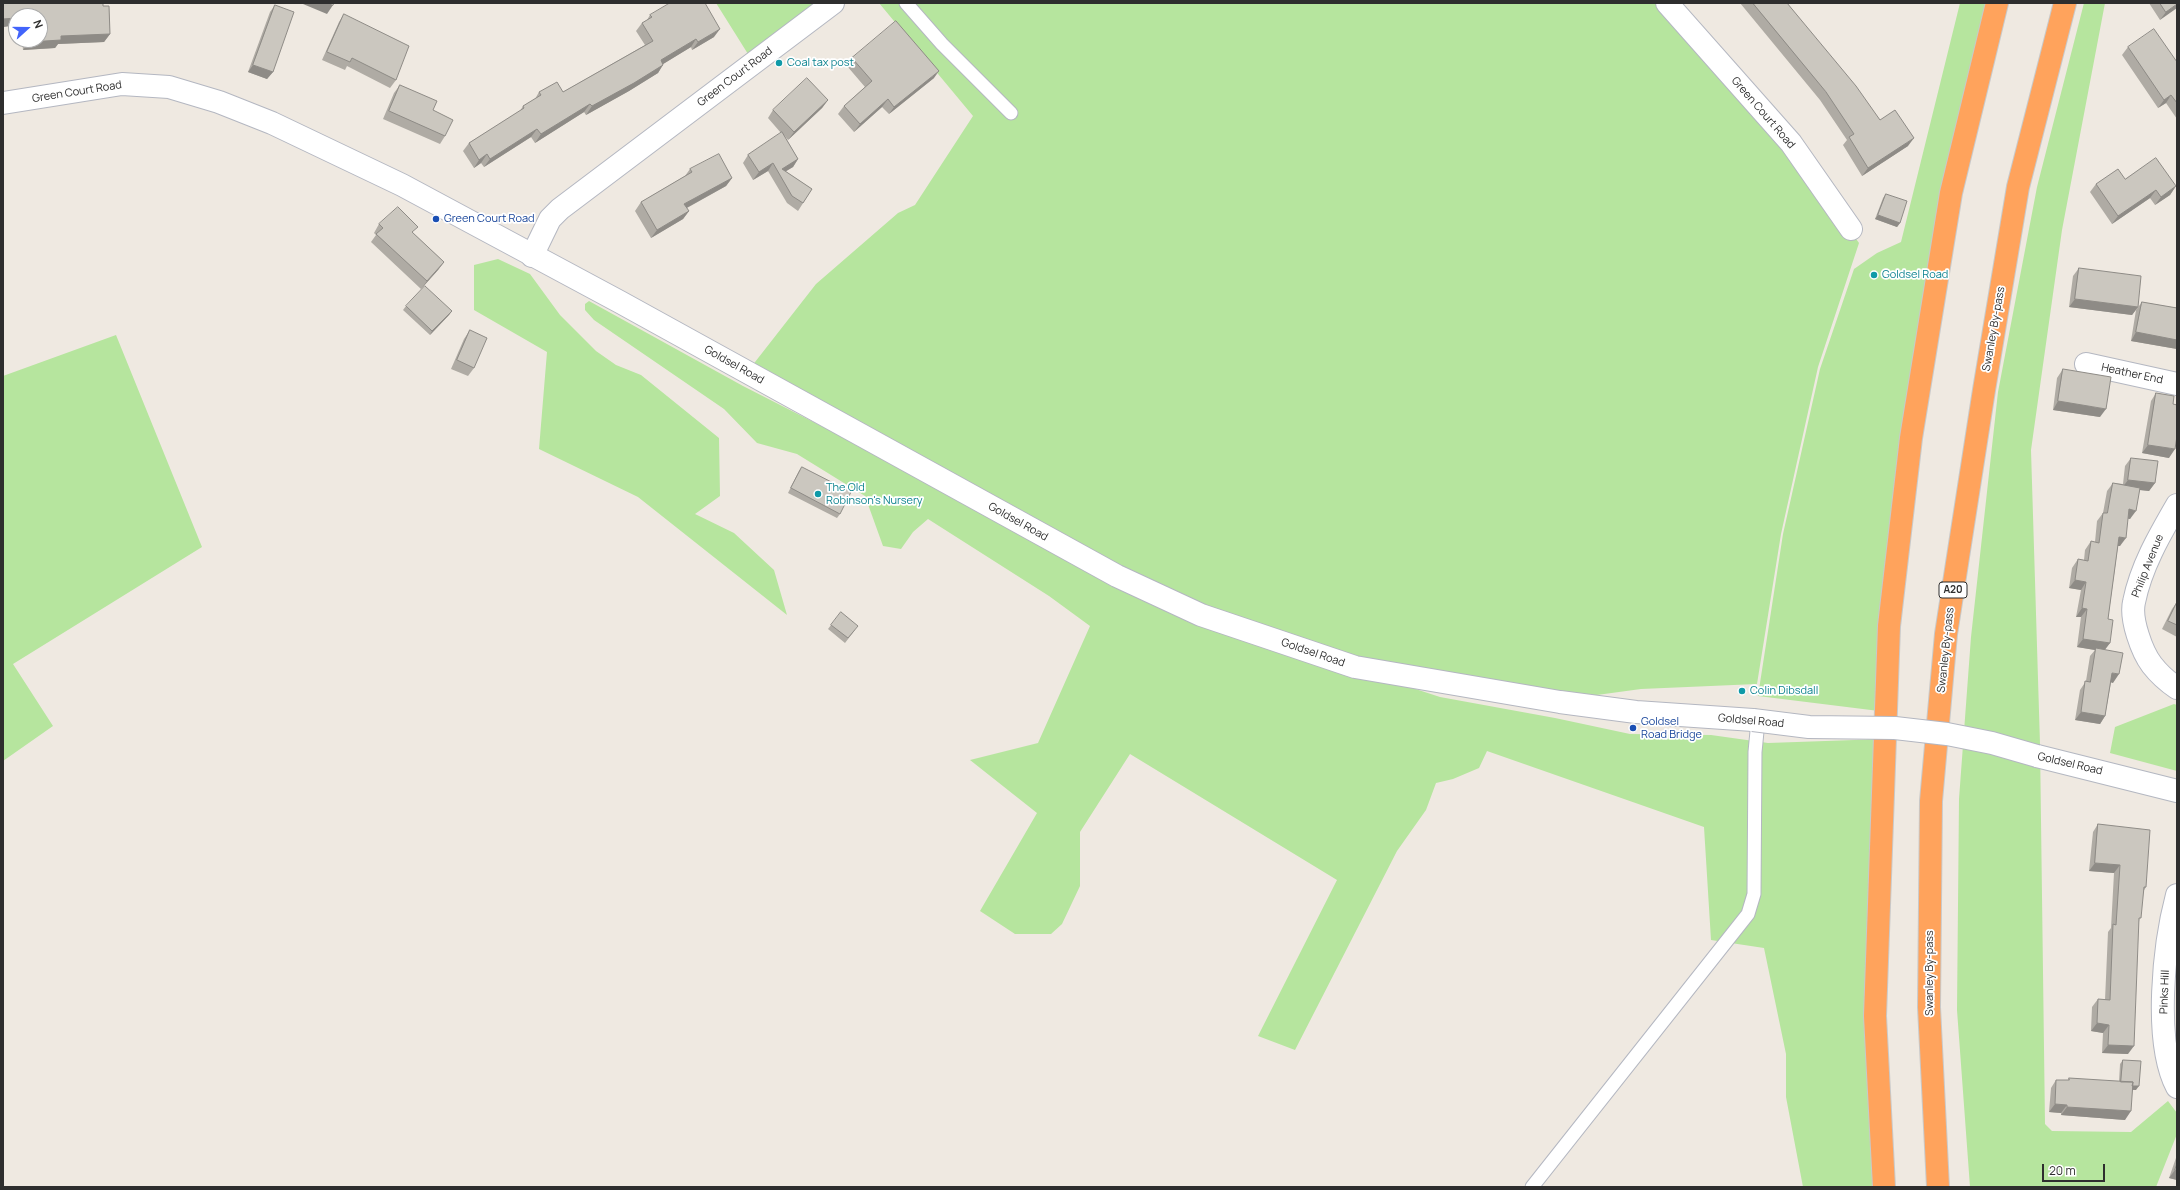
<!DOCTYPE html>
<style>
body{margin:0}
#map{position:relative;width:2180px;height:1190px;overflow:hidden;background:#efe9e1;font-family:Manrope,sans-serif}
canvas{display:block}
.frame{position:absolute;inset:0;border:4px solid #2e2e2e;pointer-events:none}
.north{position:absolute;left:8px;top:8px;width:40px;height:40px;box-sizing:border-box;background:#fff;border:1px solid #ababab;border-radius:50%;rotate:69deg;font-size:11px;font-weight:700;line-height:16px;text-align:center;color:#2e2e2e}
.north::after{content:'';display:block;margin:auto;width:14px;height:18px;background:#4264fb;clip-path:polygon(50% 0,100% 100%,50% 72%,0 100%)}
.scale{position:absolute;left:2042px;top:1164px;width:63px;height:18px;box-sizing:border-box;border:2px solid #2e2e2e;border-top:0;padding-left:5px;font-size:12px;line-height:14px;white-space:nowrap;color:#2e2e2e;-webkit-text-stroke:3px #fff;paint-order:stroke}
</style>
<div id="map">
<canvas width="2180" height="1190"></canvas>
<div class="frame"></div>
<div class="north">N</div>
<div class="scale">20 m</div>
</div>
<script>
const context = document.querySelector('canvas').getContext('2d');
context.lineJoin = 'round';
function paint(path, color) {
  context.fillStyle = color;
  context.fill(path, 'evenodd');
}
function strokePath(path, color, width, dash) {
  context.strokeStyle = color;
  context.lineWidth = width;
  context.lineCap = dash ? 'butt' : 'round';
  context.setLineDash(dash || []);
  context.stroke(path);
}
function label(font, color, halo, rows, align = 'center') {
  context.font = font + ' Manrope,sans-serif';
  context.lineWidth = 3.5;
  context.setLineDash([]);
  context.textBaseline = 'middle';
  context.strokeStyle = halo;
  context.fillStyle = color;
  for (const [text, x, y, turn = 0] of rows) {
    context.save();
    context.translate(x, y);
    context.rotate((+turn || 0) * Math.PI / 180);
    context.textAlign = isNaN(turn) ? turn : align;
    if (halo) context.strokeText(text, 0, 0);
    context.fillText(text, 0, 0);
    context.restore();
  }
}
const green = new Path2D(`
 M 716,3 L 829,3 L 753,62 Z
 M 879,3 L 1659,3 L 1789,144 L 1859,243 L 1818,367 L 1781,534 L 1757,684 L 1641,689 L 1560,700 L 1445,682 L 1202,612 L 748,371 L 816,284 L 898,213 L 915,205 L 973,116 Z
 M 1960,3 L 1995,3 L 1950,192 L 1887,712 L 1758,696 L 1783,534 L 1820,369 L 1854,269 L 1877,253 L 1901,242 Z
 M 2084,3 L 2105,3 L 2062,230 L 2031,450 L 2040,744 L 2045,1124 L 2052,1131 L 2131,1132 L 2168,1101 L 2177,1113 L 2177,1134 L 2156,1187 L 1970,1187 L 1957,1010 L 1959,799 L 1971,637 L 1998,392 L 2037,187 Z
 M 498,259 L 530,274 L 560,315 L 596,351 L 616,365 L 641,375 L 719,438 L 720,496 L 695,514 L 734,533 L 774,570 L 787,615 L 638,497 L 539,449 L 547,352 L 474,310 L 474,265 Z
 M 589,301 L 743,386 L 1117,577 L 1354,669 L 1440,697 L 1555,718 L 1630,734 L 1711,735 L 1768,743 L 1883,739 L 1882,1187 L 1803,1187 L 1786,1097 L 1786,1054 L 1764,948 L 1711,940 L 1704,827 L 1487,751 L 1479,768 L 1453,779 L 1436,783 L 1426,810 L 1397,851 L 1295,1050 L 1258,1036 L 1337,880 L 1130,754 L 1080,832 L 1080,886 L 1062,924 L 1051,934 L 1015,934 L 980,911 L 1037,813 L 970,760 L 1038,743 L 1090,626 L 1049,596 L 928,519 L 913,532 L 901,549 L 883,546 L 865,496 L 797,454 L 757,443 L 724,409 L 594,320 L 585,310 L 585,304 Z
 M 116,335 L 202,547 L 13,664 L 53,726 L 3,761 L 3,376 Z
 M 2174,704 L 2177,705 L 2177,771 L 2110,753 L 2115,727 Z`);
const lane = new Path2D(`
 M 906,3 L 942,44 L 1011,113
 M 1532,1187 L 1748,914 L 1754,894 L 1755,752 L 1758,721`);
const street = new Path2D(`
 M 1667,3 L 1791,143 L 1851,229
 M 532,256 L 550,219 L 560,209 L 833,3
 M 2086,364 L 2177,384
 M 2177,505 C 2159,536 2141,567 2134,602 C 2130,619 2142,652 2152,665 C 2159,674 2168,682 2177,688
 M 2177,895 C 2164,944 2153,1041 2177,1087`);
const secondary = new Path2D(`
 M 3,103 L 122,84 L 169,87 L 219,102 L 272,123 L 402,185 L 620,302 L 1117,576 L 1201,615 L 1355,667 L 1560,702 L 1636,712 L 1753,720
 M 2037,756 L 2177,791`);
const highway = new Path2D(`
 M 1884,1187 L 1875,1016 L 1889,626 L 1911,438 L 1951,193 L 1997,3
 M 1938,1187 L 1929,1007 L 1931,801 L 1946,634 L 1984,390 L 2018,187 L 2065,3`);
const secondaryBridge = new Path2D(`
 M 1753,720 L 1809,727 L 1895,728 L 1947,734 L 1992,743 L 2037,756`);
const wall = new Path2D(`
 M 3,3 L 103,3 L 103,6 L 109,6 L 110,34 L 104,42 L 58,44 L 55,48 L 23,50 L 22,40 L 40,40 L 40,16 L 16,16 L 16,25 L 3,27 Z
 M 1740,3 L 1787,3 L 1880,120 L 1908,146 L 1862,176 L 1843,145 L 1847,140 L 1820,100 Z
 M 2149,3 L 2177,3 L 2160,20 Z
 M 275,5 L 273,72 L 267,79 L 248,72 L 270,12 Z
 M 344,14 L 396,80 L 390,88 L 347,66 L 345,70 L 322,60 L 339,22 Z
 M 650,15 L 714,37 L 692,50 L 691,47 L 663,64 L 658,73 L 629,91 L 586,115 L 584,112 L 535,143 L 531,137 L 484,167 L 481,163 L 474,168 L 463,151 L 469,143 L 520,111 L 523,106 L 535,99 L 539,92 L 563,92 L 645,45 L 636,31 L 642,23 L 647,20 Z
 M 2128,47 L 2177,62 L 2177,119 L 2166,103 L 2158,108 L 2122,55 Z
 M 852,58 L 934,78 L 889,114 L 882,107 L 854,132 L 838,114 L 844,106 L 865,87 L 847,66 Z
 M 400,85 L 433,110 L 445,136 L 440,144 L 383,119 L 394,93 Z
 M 828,100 L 822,108 L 788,140 L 784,135 L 798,159 L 793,167 L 785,171 L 812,189 L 798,211 L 787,203 L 768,171 L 753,180 L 743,163 L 748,155 L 781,133 L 768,118 L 773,110 Z
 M 690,169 L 732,178 L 726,186 L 687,208 L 689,211 L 683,219 L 651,238 L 635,211 L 641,202 L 685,176 Z
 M 2125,179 L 2176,186 L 2170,195 L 2155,205 L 2150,198 L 2112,224 L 2090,192 L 2096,184 Z
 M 1886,194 L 1900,223 L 1897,227 L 1875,219 L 1883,198 Z
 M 379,224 L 413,233 L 444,262 L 438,270 L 421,289 L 371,242 L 376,235 L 374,233 Z
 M 2079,268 L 2138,307 L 2132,315 L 2069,307 L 2073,276 Z
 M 2142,302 L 2177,308 L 2177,349 L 2131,341 L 2136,310 Z
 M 406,306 L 452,311 L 449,315 L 430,335 L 403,310 Z
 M 470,330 L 474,368 L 468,376 L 451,369 L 464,339 Z
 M 2063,369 L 2100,417 L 2053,410 L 2057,378 Z
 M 2156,393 L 2173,404 L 2169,458 L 2142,453 L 2151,401 Z
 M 2131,458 L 2155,483 L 2149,491 L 2140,490 L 2130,519 L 2128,518 L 2120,546 L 2118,546 L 2108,619 L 2110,643 L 2105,649 L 2113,683 L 2111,682 L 2105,716 L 2100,724 L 2075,720 L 2080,690 L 2086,681 L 2090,656 L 2095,650 L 2077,647 L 2081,617 L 2076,617 L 2081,590 L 2069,588 L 2072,568 L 2078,559 L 2084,560 L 2085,550 L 2091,541 L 2095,542 L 2097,521 L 2103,513 L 2107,491 L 2113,483 L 2123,484 L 2125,466 Z
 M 802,467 L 840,514 L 837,518 L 788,493 L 799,471 Z
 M 2177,602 L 2177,637 L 2162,629 L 2172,609 Z
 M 831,625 L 855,630 L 845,643 L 828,629 Z
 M 2098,824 L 2146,887 L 2143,892 L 2139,922 L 2128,1054 L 2102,1053 L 2103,1033 L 2091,1031 L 2092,1007 L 2098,999 L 2105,1000 L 2108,932 L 2111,928 L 2114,873 L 2089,871 L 2093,832 Z
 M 2123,1060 L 2136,1090 L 2132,1090 L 2125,1120 L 2061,1115 L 2061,1113 L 2049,1112 L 2051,1088 L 2056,1080 L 2068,1080 L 2069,1078 L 2119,1082 L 2120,1064 Z
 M 2177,1155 L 2177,1180 L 2169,1178 Z`);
const shadedWall = new Path2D(`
 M 304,3 L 327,3 L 333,5 L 327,14 L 303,4 Z
 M 2177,4 L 2177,8 L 2160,20 L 2166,12 Z
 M 16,18 L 16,25 L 3,27 L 3,19 Z
 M 720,29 L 714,37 L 692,50 L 698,42 Z
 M 110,34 L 104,42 L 58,44 L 55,48 L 23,50 L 29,42 L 61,36 Z
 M 696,39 L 691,47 L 655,69 L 661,60 Z
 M 253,65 L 273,72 L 267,79 L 248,72 Z
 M 663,65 L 658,73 L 629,91 L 586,115 L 592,106 Z
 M 939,71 L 934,78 L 889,114 L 894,107 Z
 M 2171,95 L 2166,103 L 2158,108 L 2164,100 Z
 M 888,99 L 882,107 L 854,132 L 860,124 Z
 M 828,100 L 822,108 L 788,140 L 794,132 Z
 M 590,104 L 584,112 L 535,143 L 541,134 Z
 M 537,129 L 531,137 L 484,167 L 490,159 Z
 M 1914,138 L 1908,146 L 1862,176 L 1868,168 Z
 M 487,154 L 481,163 L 474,168 L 479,160 Z
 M 798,159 L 793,167 L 780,175 L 782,169 Z
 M 773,163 L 768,171 L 753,180 L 759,172 Z
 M 732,178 L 726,186 L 679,212 L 684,204 Z
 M 2176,186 L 2170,195 L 2155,205 L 2161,197 Z
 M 2156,190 L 2150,198 L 2112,224 L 2118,216 Z
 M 689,211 L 683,219 L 651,238 L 657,230 Z
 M 1878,215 L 1900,223 L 1897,227 L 1875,219 Z
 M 444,262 L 438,270 L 421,289 L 427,281 Z
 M 2075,299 L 2138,307 L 2132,315 L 2069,307 Z
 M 452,311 L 449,315 L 430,335 L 432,331 Z
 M 2136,332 L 2177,340 L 2177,349 L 2131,341 Z
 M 2058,401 L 2106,409 L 2100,417 L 2053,410 Z
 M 2148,445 L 2175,449 L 2169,458 L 2142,453 Z
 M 2128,480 L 2155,483 L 2149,491 L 2122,488 Z
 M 2129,509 L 2136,511 L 2130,519 L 2123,518 Z
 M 2119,537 L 2126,538 L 2120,546 L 2114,546 Z
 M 2075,580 L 2086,582 L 2081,590 L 2069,588 Z
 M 2082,608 L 2087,609 L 2081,617 L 2076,617 Z
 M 2083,639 L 2110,643 L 2104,651 L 2096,648 L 2095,650 L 2077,647 Z
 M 2112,673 L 2119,674 L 2113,683 L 2107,681 Z
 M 2081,712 L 2105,716 L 2100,724 L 2075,720 Z
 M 2095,863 L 2120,865 L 2114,873 L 2089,871 Z
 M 2097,1023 L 2109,1025 L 2103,1033 L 2091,1031 Z
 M 2108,1045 L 2134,1046 L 2128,1054 L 2102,1053 Z
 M 2121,1085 L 2139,1086 L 2136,1090 L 2118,1089 Z
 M 2055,1104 L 2067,1105 L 2061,1113 L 2049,1112 Z
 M 2067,1107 L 2131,1111 L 2125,1120 L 2061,1115 Z
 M 2175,1170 L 2177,1170 L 2177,1180 L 2169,1178 Z`);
const building = new Path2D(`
 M 3,3 L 103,3 L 103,6 L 109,6 L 110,34 L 61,36 L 61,40 L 29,42 L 28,40 L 40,40 L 40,16 L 16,16 L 16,18 L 3,19 Z
 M 327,3 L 334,3 L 333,5 Z
 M 670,3 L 705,3 L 720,29 L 698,42 L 696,39 L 661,60 L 663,65 L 634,83 L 592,106 L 590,104 L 541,134 L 537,129 L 490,159 L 487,154 L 479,160 L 469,143 L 524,108 L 523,106 L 541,95 L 539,92 L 557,82 L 563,92 L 653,41 L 642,23 L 652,17 L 650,15 Z
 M 1753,3 L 1787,3 L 1856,86 L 1880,120 L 1895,110 L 1914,138 L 1868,168 L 1849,137 L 1854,134 L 1826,92 Z
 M 2160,3 L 2177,3 L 2177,4 L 2166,12 Z
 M 275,5 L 294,12 L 273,72 L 253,65 Z
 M 344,14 L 409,46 L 396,80 L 352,58 L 350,62 L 327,52 Z
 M 896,21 L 939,71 L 894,107 L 888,99 L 860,124 L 844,106 L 872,81 L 852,58 Z
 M 2154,29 L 2177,62 L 2177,103 L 2171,95 L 2164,100 L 2128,47 Z
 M 807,78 L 828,100 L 794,132 L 773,110 Z
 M 400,85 L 437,101 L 433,110 L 453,120 L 445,136 L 389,111 Z
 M 782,132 L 798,159 L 782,169 L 812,189 L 803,203 L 792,196 L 773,163 L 759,172 L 748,155 Z
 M 719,154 L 732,178 L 684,204 L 689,211 L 657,230 L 641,202 L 692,172 L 690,169 Z
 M 2156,158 L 2176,186 L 2161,197 L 2156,190 L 2118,216 L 2096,184 L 2118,169 L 2125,179 Z
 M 1886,194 L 1907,201 L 1900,223 L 1878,215 Z
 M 398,207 L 418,227 L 412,232 L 444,262 L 427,281 L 376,234 L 383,228 L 379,224 Z
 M 2079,268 L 2141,276 L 2138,307 L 2075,299 Z
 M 425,286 L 452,311 L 432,331 L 406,306 Z
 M 2142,302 L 2177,308 L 2177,340 L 2136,332 Z
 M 470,330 L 487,338 L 474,368 L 457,360 Z
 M 2063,369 L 2111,377 L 2106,409 L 2058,401 Z
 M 2156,393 L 2174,396 L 2173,404 L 2177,405 L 2177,436 L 2175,449 L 2148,445 Z
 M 2131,458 L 2158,461 L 2155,483 L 2128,480 Z
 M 802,467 L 851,492 L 840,514 L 791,488 Z
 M 2113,483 L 2140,488 L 2136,511 L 2129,509 L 2126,538 L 2119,537 L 2108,619 L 2113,620 L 2110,643 L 2083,639 L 2087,609 L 2082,608 L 2086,582 L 2075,580 L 2078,559 L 2088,561 L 2091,541 L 2099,543 L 2103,513 L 2107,513 Z
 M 2177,602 L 2177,625 L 2168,621 Z
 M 841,612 L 858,626 L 848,638 L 831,625 Z
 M 2096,648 L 2123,653 L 2119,674 L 2112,673 L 2105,716 L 2081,712 L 2085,681 L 2090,682 Z
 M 2098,824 L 2150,830 L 2146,887 L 2144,887 L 2141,918 L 2139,918 L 2134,1046 L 2108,1045 L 2109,1025 L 2097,1023 L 2098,999 L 2110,1000 L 2113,924 L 2116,925 L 2120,865 L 2095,863 Z
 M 2123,1060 L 2141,1061 L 2139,1086 L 2132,1086 L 2133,1082 L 2121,1082 Z
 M 2069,1078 L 2133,1082 L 2131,1111 L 2067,1107 L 2067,1105 L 2055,1104 L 2056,1080 L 2069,1080 Z
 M 2177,1164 L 2177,1170 L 2175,1170 Z`);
const markers = [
 [779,63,4,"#0f9aa8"],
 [436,219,4,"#1a4fb4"],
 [1874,275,4,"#0f9aa8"],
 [818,494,4,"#0f9aa8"],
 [1742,691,4,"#0f9aa8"],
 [1633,728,4,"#1a4fb4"]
];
const shields = [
 [1953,590,28]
];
const shieldNames = [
 ["A20",1953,590]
];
const cultureNames = [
 ["Coal tax post",787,63],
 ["Goldsel Road",1882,275],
 ["The Old",826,488],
 ["Robinson's Nursery",826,501],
 ["Colin Dibsdall",1750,691]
];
const streetNames = [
 ["Green Court Road",735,77,-37],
 ["Green Court Road",77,92,-9],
 ["Green Court Road",1763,113,49],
 ["Swanley By-pass",1994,329,-80],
 ["Goldsel Road",734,365,29],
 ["Heather End",2132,374,12],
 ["Goldsel Road",1018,522,29],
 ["Philip Avenue",2148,566,-68],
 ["Swanley By-pass",1946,650,-84],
 ["Goldsel Road",1313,653,19],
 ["Goldsel Road",1751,721,5],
 ["Goldsel Road",2070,764,13],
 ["Swanley By-pass",1930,973,-90],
 ["Pinks Hill",2165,992,-88]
];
const transitNames = [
 ["Green Court Road",444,219],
 ["Goldsel",1641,722],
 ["Road Bridge",1641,735]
];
paint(green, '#b6e59e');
strokePath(lane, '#b4b7c1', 15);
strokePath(street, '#b4b7c1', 24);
strokePath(secondary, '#b4b7c1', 24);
strokePath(highway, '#c9c9c9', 24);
strokePath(lane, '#fff', 13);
strokePath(street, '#fff', 22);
strokePath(secondary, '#fff', 22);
strokePath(highway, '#ffa35c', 22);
strokePath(secondaryBridge, '#b4b7c1', 24, []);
strokePath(secondaryBridge, '#fff', 22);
paint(wall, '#afaba4');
paint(shadedWall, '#8e8b86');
paint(building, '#cbc7bf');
strokePath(building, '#8e8b86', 1);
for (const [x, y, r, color] of markers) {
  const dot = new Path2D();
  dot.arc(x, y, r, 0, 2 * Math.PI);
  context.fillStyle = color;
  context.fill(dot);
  strokePath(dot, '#fff', 1.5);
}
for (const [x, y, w] of shields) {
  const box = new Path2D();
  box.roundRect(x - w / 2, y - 8, w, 16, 3);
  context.fillStyle = '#fff';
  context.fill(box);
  strokePath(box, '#2e2e2e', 1);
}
label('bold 10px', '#2e2e2e', null, shieldNames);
label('11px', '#0d838f', '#fff', cultureNames, 'left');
label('11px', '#2e2e2e', '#fff', streetNames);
label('11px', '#164399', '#fff', transitNames, 'left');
</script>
